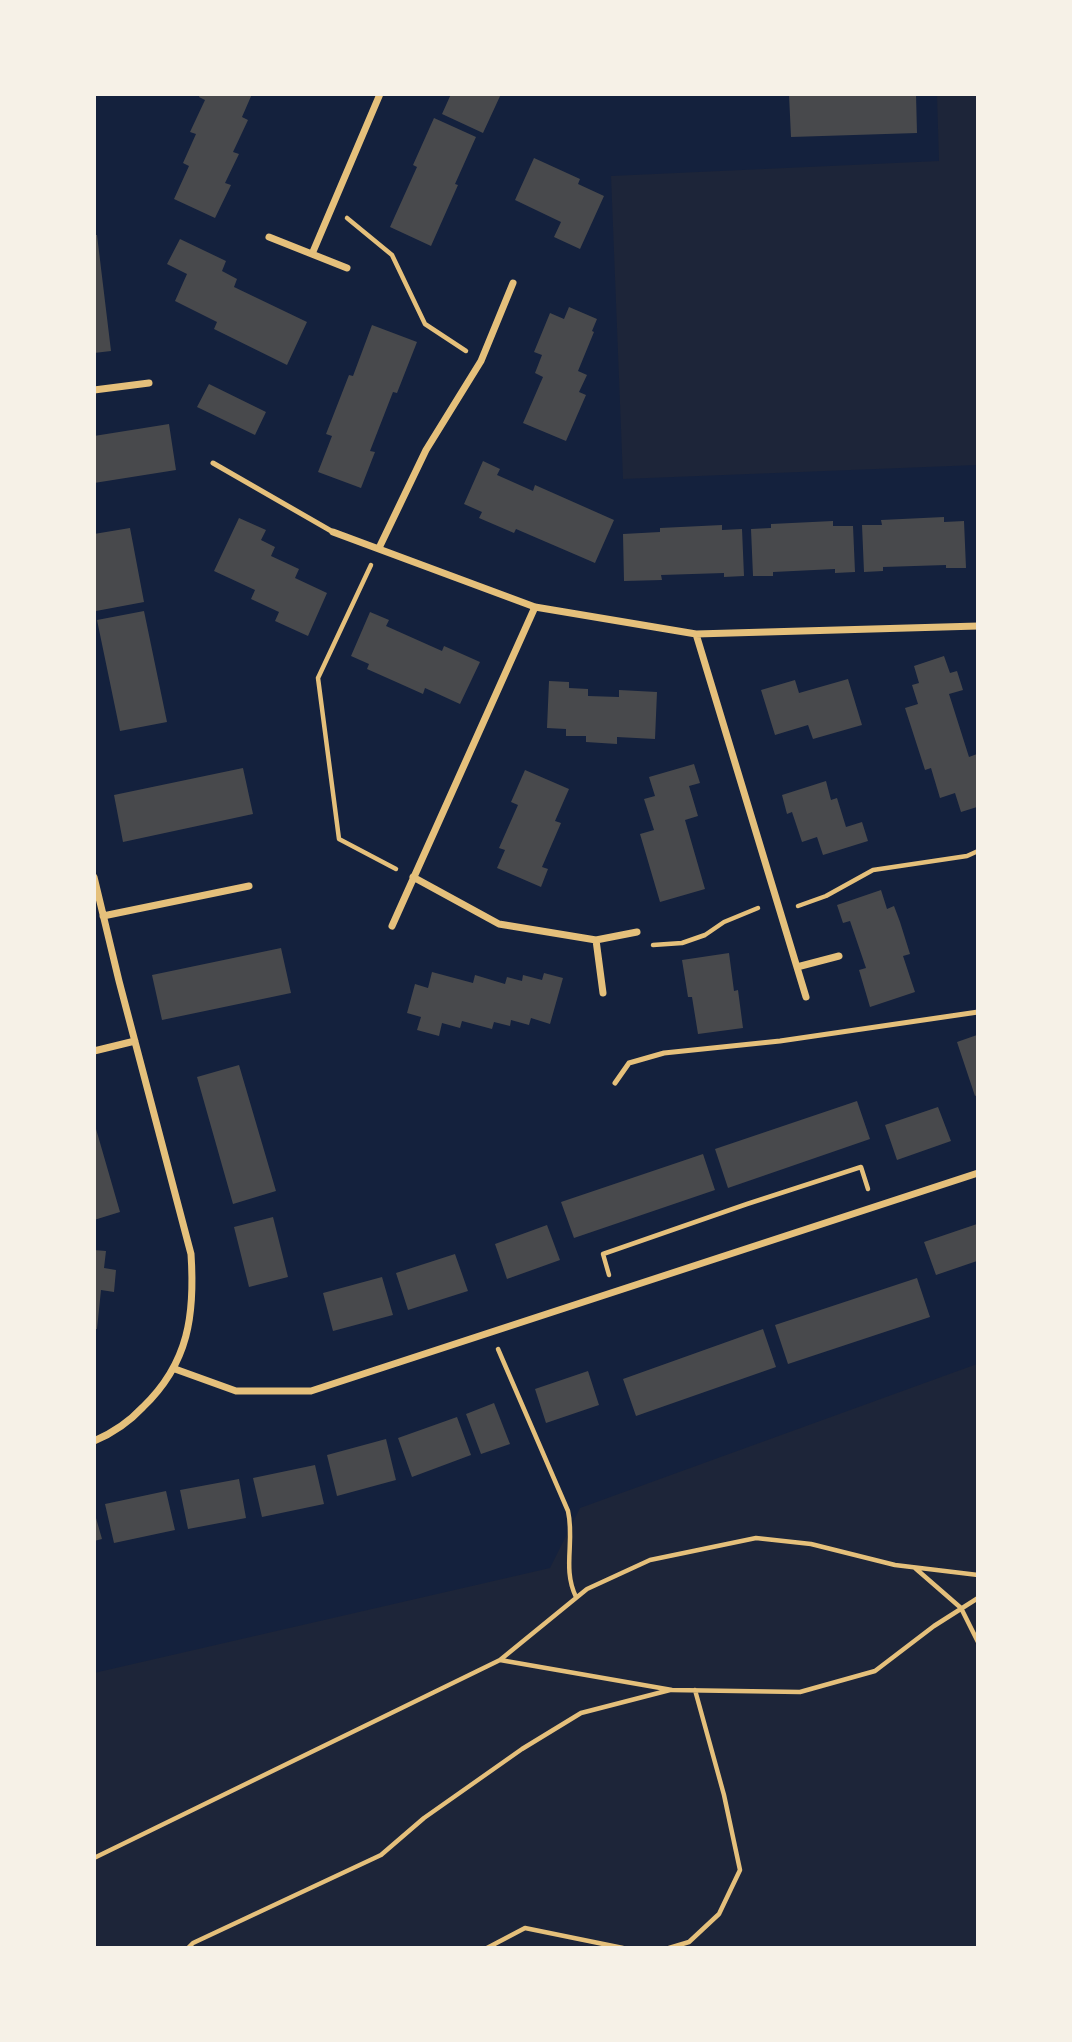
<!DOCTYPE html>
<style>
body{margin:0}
#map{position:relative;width:1072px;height:2042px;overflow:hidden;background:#14213d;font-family:Manrope,sans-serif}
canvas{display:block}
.frame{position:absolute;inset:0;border:96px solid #f6f1e7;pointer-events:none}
</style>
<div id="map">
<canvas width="1072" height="2042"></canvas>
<div class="frame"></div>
</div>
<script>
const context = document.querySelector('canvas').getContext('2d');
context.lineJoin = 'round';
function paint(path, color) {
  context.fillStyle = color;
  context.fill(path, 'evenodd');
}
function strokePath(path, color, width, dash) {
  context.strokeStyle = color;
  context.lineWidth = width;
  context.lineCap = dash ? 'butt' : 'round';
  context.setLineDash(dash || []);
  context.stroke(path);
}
const green = new Path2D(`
 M 937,95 L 977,95 L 977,465 L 623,479 L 611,176 L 939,161 Z
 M 977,1364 L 977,1947 L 95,1947 L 94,1673 L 550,1568 L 580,1508 Z`);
const building = new Path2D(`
 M 200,94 L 252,94 L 242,117 L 248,120 L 233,152 L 239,154 L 225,183 L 231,185 L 215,218 L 174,199 L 189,166 L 183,163 L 196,134 L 190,132 L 205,100 L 199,97 Z
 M 451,94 L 501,94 L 483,133 L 442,114 Z
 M 789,94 L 916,94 L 917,133 L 791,137 Z
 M 434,118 L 476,137 L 455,184 L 458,185 L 431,246 L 390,227 L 417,167 L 413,165 Z
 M 534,158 L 580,179 L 578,184 L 604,196 L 580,249 L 554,237 L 561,222 L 515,200 Z
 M 94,235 L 97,235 L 111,351 L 94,353 Z
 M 180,239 L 226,261 L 222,271 L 237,279 L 234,287 L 307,322 L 287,365 L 214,329 L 217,322 L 175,301 L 187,274 L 167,264 Z
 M 569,307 L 597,319 L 592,331 L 594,332 L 578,371 L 587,375 L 579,392 L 586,395 L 566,441 L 523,423 L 543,377 L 535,373 L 542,355 L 534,352 L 550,313 L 564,319 Z
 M 372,325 L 417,342 L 397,393 L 393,392 L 370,451 L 375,452 L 361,488 L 318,472 L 332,436 L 326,434 L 349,375 L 353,376 Z
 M 209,384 L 266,412 L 255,435 L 197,407 Z
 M 169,424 L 176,470 L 94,483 L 94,436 Z
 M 483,461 L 500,469 L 497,475 L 533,491 L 535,485 L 614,520 L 595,563 L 516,529 L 514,533 L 479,518 L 482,512 L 464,504 Z
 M 944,517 L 944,522 L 964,521 L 966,568 L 946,568 L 946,565 L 883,567 L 883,571 L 864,572 L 862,525 L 882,525 L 881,520 Z
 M 239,518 L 266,530 L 261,540 L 275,547 L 271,556 L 299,569 L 295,578 L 327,593 L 308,636 L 275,621 L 279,612 L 251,599 L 255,590 L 214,571 Z
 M 833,521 L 833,526 L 853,526 L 855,572 L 835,573 L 835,569 L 773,572 L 773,576 L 753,576 L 751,529 L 771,528 L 771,524 Z
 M 722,525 L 722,530 L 742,529 L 744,576 L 724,577 L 724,573 L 661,575 L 662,580 L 624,581 L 623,534 L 660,532 L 660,528 Z
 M 130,528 L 144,602 L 96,611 L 94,534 Z
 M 144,611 L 167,722 L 120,731 L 97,620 Z
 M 370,612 L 389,620 L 386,626 L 442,651 L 444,646 L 480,662 L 460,704 L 425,688 L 423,694 L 394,681 L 367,669 L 369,664 L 351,656 Z
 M 944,656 L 950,673 L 957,671 L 963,690 L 949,694 L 969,757 L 977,754 L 977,807 L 961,812 L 955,793 L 940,798 L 931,768 L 925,770 L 905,708 L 918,704 L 912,685 L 919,683 L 914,666 Z
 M 848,679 L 862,725 L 813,739 L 808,725 L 775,735 L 761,690 L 795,680 L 799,693 Z
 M 549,681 L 569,682 L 569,688 L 588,689 L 588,696 L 619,697 L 619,690 L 657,692 L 655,739 L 617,737 L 617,744 L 586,742 L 586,736 L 566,736 L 566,729 L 547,728 Z
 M 694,764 L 700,783 L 689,786 L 698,816 L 685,820 L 705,889 L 660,902 L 640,834 L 654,830 L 644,799 L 655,796 L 649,777 Z
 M 243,768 L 253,814 L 123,842 L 114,795 Z
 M 525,770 L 569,789 L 555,821 L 561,823 L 542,867 L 548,869 L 541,887 L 497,868 L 505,850 L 499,848 L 518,805 L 511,802 Z
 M 826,781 L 831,800 L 837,798 L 846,827 L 862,822 L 868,841 L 823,855 L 817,837 L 802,842 L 792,812 L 787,814 L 782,795 Z
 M 881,890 L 887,909 L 894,906 L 900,922 L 910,954 L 903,956 L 915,992 L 870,1007 L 859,970 L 866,968 L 850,921 L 843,923 L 837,905 Z
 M 281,948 L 291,993 L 162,1020 L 152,975 Z
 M 729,953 L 734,991 L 738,990 L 743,1028 L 698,1034 L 692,997 L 688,997 L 682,960 Z
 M 432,972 L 473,983 L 475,975 L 505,984 L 507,977 L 522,981 L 523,975 L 542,980 L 544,973 L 563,978 L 550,1024 L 531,1018 L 529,1025 L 511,1020 L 510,1026 L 494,1022 L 492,1029 L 462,1021 L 460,1028 L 442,1023 L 439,1036 L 417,1030 L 421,1017 L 407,1013 L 415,984 L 428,988 Z
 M 977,1035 L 977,1095 L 975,1096 L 957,1042 Z
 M 239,1065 L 276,1191 L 233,1204 L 197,1077 Z
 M 857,1101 L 870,1139 L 728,1188 L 715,1149 Z
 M 938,1107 L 951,1141 L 897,1160 L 885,1125 Z
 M 94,1122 L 120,1212 L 94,1220 Z
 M 703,1154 L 715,1190 L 574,1238 L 561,1202 Z
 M 273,1217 L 288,1277 L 249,1287 L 234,1227 Z
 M 977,1224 L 977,1261 L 936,1275 L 924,1242 Z
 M 547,1225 L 560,1260 L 507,1279 L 495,1244 Z
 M 94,1250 L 106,1251 L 104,1268 L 116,1270 L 114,1292 L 101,1290 L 97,1329 L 94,1329 Z
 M 455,1254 L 468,1291 L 408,1310 L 396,1273 Z
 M 382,1277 L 393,1315 L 333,1331 L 323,1293 Z
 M 917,1278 L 930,1317 L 788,1364 L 775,1325 Z
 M 763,1329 L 776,1367 L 636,1416 L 623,1379 Z
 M 588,1371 L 599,1405 L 546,1423 L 535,1389 Z
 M 494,1403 L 510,1444 L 481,1454 L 466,1414 Z
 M 457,1417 L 471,1455 L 412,1477 L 398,1438 Z
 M 386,1439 L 396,1480 L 337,1496 L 327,1455 Z
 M 315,1465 L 324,1504 L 262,1517 L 253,1478 Z
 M 239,1479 L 246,1518 L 188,1529 L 180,1490 Z
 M 166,1491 L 175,1530 L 114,1543 L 105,1504 Z
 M 94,1511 L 102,1539 L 94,1541 Z`);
const path = new Path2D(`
 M 347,218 L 392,255 L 425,324 L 466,351
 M 371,565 L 318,678 L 339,839 L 396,869
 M 798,906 L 826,896 L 873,870 L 967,856 L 978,851
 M 653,945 L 682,943 L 705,935 L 724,922 L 758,908
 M 609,1275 L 603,1254 L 747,1204 L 861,1167 L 868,1189
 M 498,1349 L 568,1511 C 575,1542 562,1568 576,1597
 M 915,1568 L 961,1608 L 978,1642
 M 500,1660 L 587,1589 L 650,1560 L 756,1538 L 811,1544 L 895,1565 L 978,1575
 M 94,1858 L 500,1660 L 672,1690 L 800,1692 L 875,1671 L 934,1626 L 978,1598
 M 188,1948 L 193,1943 L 381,1855 L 424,1818 L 522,1749 L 581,1713 L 670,1690
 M 487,1948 L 525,1928 L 623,1948
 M 669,1948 L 689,1942 L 719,1914 L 740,1870 L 724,1795 L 695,1690`);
const service = new Path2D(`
 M 213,463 L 333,532
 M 615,1083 L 629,1063 L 664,1053 L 780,1041 L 978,1012`);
const minor = new Path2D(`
 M 269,237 L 347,268
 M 312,254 L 380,94
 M 94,390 L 149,383
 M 333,532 L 535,607 L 696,634 L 978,626
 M 379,548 L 426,450 L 481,361 L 513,283
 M 696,634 L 806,997
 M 94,877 L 119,981 L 191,1254 C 195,1314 189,1363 143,1407 C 130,1421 113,1433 94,1441
 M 413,877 L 499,924 L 596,940 L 637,932
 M 103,916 L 249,886
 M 392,926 L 535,607
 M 596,940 L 603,993
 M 797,967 L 839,956
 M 94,1051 L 135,1041
 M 175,1369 L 236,1391 L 311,1391 L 978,1173`);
paint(green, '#1d2539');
paint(building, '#48494c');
strokePath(path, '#e5c07b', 4.5);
strokePath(service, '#e5c07b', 5);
strokePath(minor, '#e5c07b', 7);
</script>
